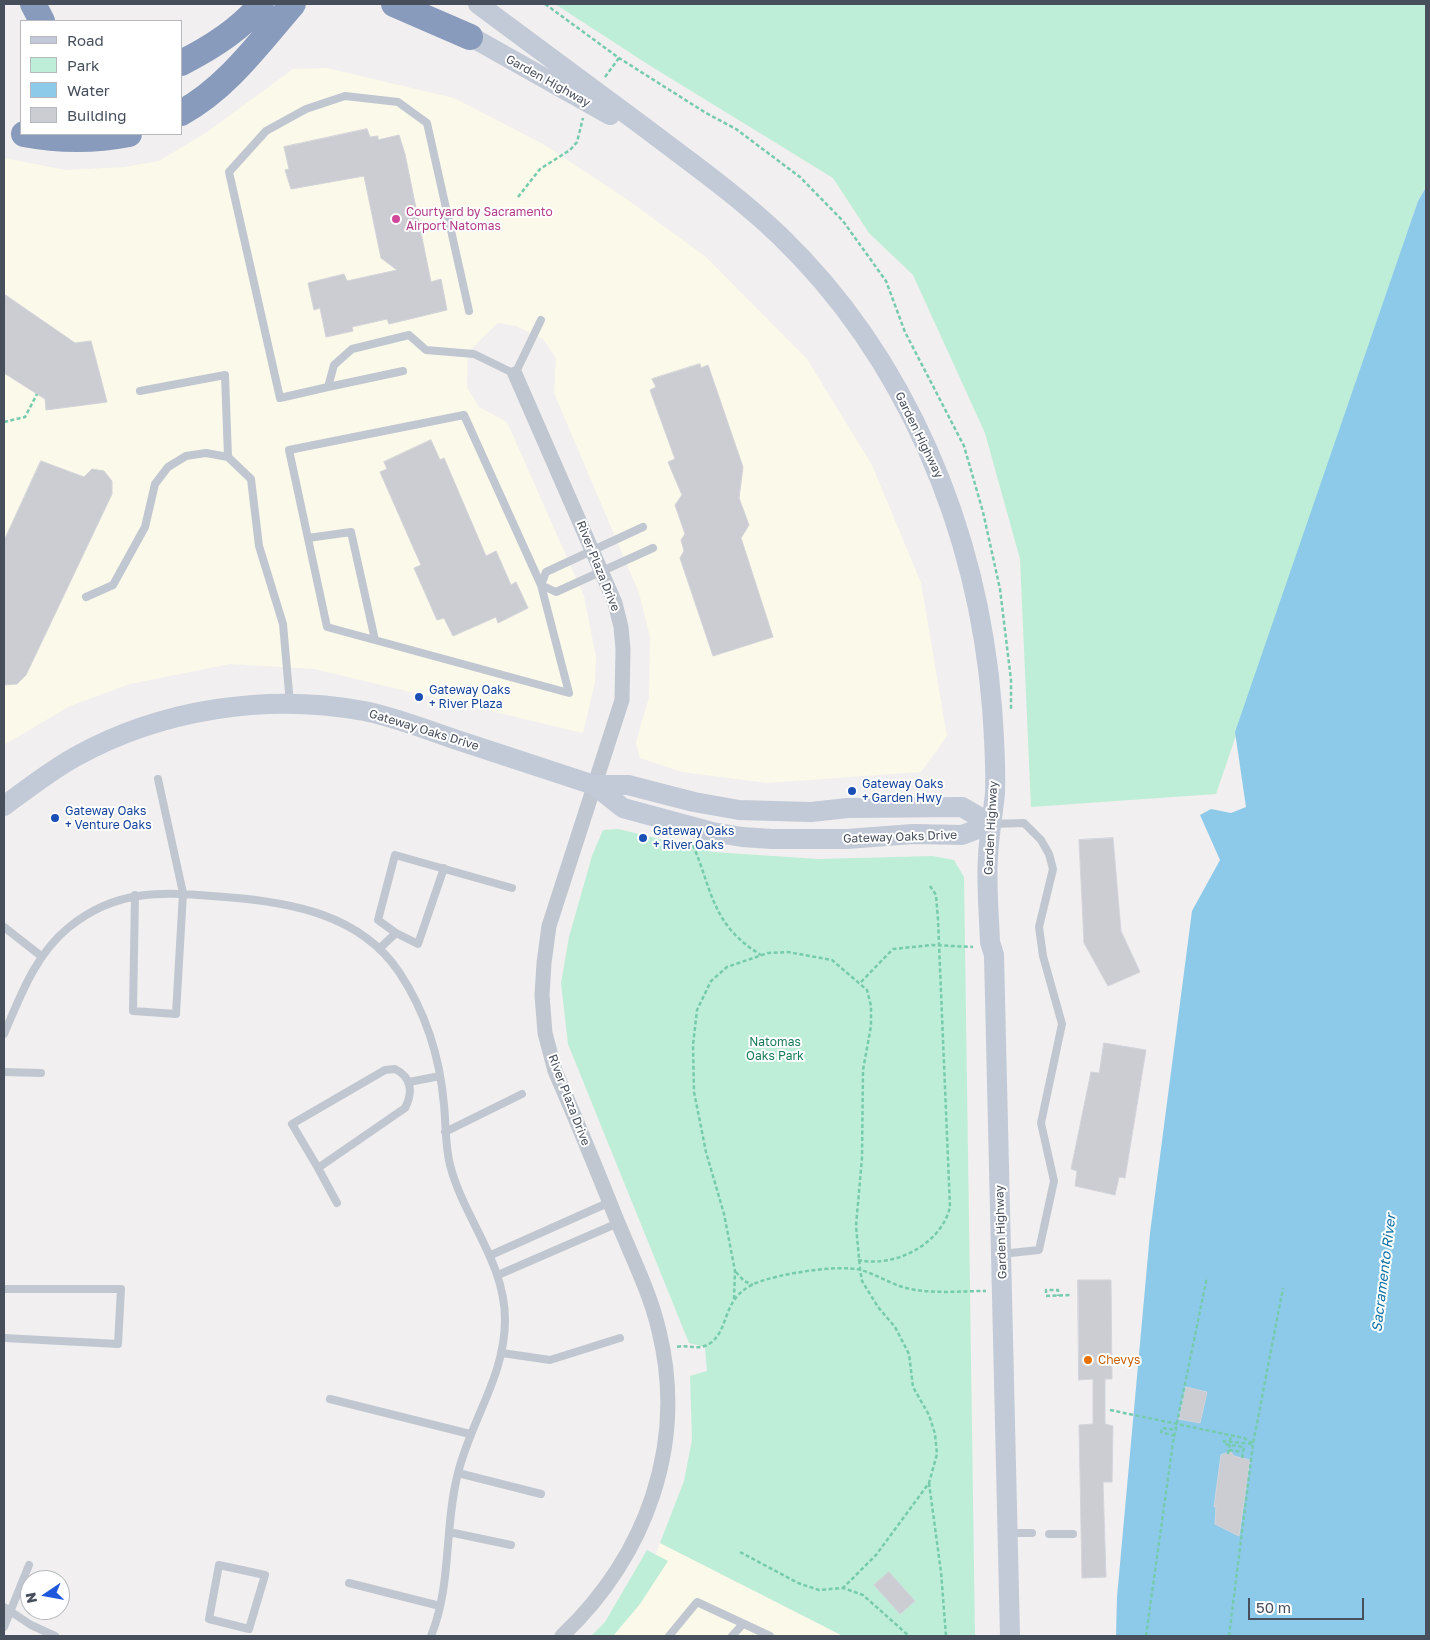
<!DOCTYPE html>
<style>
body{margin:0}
#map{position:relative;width:1430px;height:1640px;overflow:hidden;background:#f1efef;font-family:"Golos Text",sans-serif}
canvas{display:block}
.frame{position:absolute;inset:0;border:5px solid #474f5c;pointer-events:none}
.legend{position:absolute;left:20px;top:20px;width:162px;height:115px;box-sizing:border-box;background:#fff;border:1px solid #b5b9be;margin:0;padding:6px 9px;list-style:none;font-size:15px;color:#474f5c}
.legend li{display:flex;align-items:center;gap:10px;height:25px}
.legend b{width:25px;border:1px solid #b5b9be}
.north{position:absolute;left:20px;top:1570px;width:50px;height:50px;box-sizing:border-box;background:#fff;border:1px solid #b5b9be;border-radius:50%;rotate:258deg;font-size:14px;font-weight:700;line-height:20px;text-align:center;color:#474f5c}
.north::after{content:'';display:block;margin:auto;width:18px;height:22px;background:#1e58dd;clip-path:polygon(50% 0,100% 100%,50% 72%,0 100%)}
.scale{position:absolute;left:1248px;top:1598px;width:116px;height:22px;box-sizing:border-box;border:2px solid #474f5c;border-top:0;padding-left:6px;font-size:15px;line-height:18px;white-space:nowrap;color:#474f5c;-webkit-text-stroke:4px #fff;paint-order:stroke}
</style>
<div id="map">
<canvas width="1430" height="1640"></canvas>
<div class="frame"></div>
<ul class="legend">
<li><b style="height:6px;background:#c2c9d7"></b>Road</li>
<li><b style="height:14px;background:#beeed7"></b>Park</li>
<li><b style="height:14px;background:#8dcaea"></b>Water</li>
<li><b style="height:14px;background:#cccdd3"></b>Building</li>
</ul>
<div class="north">N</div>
<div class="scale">50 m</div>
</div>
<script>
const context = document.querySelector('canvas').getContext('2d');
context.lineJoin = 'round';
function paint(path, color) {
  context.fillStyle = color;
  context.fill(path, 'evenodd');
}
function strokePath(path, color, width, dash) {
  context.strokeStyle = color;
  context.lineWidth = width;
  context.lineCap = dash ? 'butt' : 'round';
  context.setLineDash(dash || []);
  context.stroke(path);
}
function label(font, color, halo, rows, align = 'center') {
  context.font = font + ' "Golos Text",sans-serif';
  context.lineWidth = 4;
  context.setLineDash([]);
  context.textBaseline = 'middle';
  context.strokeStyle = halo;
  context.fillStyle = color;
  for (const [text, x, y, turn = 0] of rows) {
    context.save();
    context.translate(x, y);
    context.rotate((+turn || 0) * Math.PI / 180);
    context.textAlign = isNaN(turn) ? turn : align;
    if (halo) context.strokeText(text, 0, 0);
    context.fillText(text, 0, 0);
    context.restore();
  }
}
const commercial = new Path2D(`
 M 327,68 L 454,98 L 543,144 L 628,200 L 706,257 L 807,359 L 872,465 L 921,583 L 947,736 L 921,772 L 767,783 L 682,772 L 640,758 L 636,742 L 649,697 L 650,637 L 639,593 L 554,393 L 556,358 L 543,339 L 516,326 L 498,323 L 468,352 L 467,387 L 479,407 L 507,422 L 584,596 L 596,657 L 595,682 L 583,733 L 314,669 L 230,664 L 130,684 L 70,706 L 4,745 L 4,158 L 66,170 L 124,167 L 159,161 L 207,132 L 293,69 Z
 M 660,1543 L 841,1635 L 843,1636 L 613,1636 L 634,1610 Z`);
const green = new Path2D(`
 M 555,4 L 1426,4 L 1426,186 L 1418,201 L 1216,794 L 1031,807 L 1020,559 L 985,433 L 913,275 L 869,233 L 833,178 L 649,65 Z
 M 618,829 L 713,852 L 818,859 L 933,856 L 954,860 L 964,877 L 975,1636 L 843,1636 L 660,1543 L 684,1481 L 692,1440 L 690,1376 L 707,1371 L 705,1347 L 689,1343 L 568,1044 L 561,983 L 569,937 L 592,856 L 603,830 Z
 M 647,1550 L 668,1561 L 640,1604 L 613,1636 L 591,1636 L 605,1622 Z`);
const water = new Path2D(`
 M 1426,187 L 1426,1636 L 1116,1636 L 1117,1597 L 1150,1233 L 1192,911 L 1220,860 L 1200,815 L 1211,809 L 1231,813 L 1246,807 L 1235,732 L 1418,201 Z`);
const building = new Path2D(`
 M 367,129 L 370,137 L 378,136 L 378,140 L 399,135 L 405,154 L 431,282 L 441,279 L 447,310 L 389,324 L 387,319 L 352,327 L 353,331 L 326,337 L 320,308 L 314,310 L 308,283 L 344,274 L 347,281 L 397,270 L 381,258 L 364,176 L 291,189 L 285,170 L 289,169 L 284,147 Z
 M 4,294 L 75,343 L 91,341 L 107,402 L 46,410 L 45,399 L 4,373 Z
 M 700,364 L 701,368 L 708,365 L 743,467 L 739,498 L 749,525 L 741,538 L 773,637 L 713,656 L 680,558 L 684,551 L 681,540 L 685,534 L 675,505 L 682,495 L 668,462 L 675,459 L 650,390 L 656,387 L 652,379 Z
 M 431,440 L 440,460 L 444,458 L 486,556 L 496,551 L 511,585 L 516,582 L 528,608 L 498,623 L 496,617 L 453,636 L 444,618 L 437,620 L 414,568 L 421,565 L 380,472 L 387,469 L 384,462 Z
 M 41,461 L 84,477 L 92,469 L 104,471 L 112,481 L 112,494 L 26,675 L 17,684 L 4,685 L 4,541 Z
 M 1113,838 L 1121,931 L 1140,972 L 1108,986 L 1084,943 L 1079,840 Z
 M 1104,1043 L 1146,1050 L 1125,1178 L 1119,1177 L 1115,1195 L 1075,1186 L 1077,1171 L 1071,1169 L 1091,1072 L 1099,1073 Z
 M 1078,1280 L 1111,1280 L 1112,1379 L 1105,1379 L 1105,1424 L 1113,1426 L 1112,1482 L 1103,1482 L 1106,1577 L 1082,1578 L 1079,1425 L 1093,1424 L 1093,1379 L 1079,1380 Z
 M 1186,1387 L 1207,1392 L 1200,1423 L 1179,1419 Z
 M 1231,1452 L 1234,1456 L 1250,1460 L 1239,1536 L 1215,1524 L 1216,1507 L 1214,1507 L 1221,1455 Z
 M 889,1572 L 915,1601 L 900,1614 L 874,1585 Z`);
const path = new Path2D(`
 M 545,4 L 619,58 L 706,113 L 736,129 L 800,177 L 843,221 L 886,281 L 905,332 L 964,446 L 983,512 L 1000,589 L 1011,680 L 1011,710
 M 605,77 L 619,58
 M 518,197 L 540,169 L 570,150 L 577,142 L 583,118
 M 4,422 L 25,417 L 37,394
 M 693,845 C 713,893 712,925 761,955
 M 861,982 L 893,949 L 932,945 L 973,947
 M 858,1260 C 894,1268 941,1245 950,1207 L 938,920 L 936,895 L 930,886
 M 736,1272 L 744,1281 L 753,1285
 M 1046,1293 L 1046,1290 L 1058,1290 L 1058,1296
 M 1046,1296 L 1070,1295
 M 734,1299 L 735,1271 L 724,1214 L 706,1152 L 694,1092 L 693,1045 L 697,1010 L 711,981 L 727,967 L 768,953 L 788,952 L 832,960 L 867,990 L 871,1006 L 871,1026 L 863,1070 L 862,1158 L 856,1226 L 860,1269 L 862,1281 L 878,1307 L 895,1327 L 909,1354 L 913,1387 L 929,1415 L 935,1434 L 937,1454 L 929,1483 L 876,1555 L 843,1588
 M 677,1347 C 689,1344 697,1351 709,1344 C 731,1330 720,1298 756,1283 C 778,1274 839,1264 861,1270 C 878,1275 892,1285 910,1289 C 936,1294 961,1291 986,1291
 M 1110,1410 L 1244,1438 L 1253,1444
 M 1175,1436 L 1161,1432 L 1162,1428 L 1177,1430
 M 1229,1450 L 1243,1452
 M 1228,1454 L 1231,1435
 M 1242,1458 L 1244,1447 L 1224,1444 L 1224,1441 L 1252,1444
 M 929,1483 L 941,1572 L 946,1636
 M 740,1552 L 798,1583 L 819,1590 L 843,1588 L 863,1595 L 909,1636
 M 1146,1636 L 1173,1442 L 1207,1277
 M 1229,1636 L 1253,1444 L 1283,1288`);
const lane = new Path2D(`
 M 469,311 L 427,123 L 398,102 L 345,96 L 306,109 L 266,131 L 229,172 L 280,398 L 328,387 L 334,365 L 352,349 L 409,335 L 426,350 L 474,354 L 515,374 L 541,320
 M 328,387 L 403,371
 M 464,415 L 541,585 L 569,693 L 327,627 L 289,450 Z
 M 228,457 L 251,479 L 259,546 L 283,624 L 290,704
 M 643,527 L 546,572 L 541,585 L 556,592 L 653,548
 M 308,538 L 351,532 L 375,640
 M 86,597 L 113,585 L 145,527 L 155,484 L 168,467 L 186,456 L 206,453 L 228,457 L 225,375 L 140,391
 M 993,824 L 1024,823 L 1041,840 L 1049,854 L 1053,869 L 1039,927 L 1043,956 L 1062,1024 L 1041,1123 L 1054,1181 L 1039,1250 L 1001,1254
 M 444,868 L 418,944 L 396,933 L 378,920 L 395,855 L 512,888
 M 135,895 L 133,1011 L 176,1014 L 183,893 L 158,779
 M 4,927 L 41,956
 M 380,948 L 396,933
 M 4,1034 C 20,997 35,955 68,928 C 117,887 166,892 225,897 C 290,902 360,914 399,972 C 425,1011 440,1058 444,1105 C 446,1125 445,1145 450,1165 C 464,1219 505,1262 505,1320 C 505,1376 471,1420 458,1473 C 444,1526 452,1585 431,1636
 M 395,1069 C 412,1077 413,1093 405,1108 L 318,1168 L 292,1124 L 385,1070 Z
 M 4,1072 L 41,1073
 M 409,1082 L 440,1076
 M 445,1132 L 522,1094
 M 318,1168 L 337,1203
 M 491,1255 L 610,1202
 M 498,1275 L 618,1223
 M 4,1289 L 121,1289 L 118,1344 L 4,1338
 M 502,1353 L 550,1360 L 620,1338
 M 330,1399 L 470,1434
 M 458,1473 L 541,1494
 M 449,1532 L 511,1545
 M 1008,1533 L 1032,1533
 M 1049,1534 L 1073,1534
 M 219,1565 L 265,1575 L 249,1629 L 209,1619 Z
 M 349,1583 L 440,1606
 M 4,1607 L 31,1625 L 55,1636
 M 4,1627 L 29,1565
 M 669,1636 L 697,1602 L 770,1636
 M 732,1636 L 743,1624`);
const street = new Path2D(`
 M 515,374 L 615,603 L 621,627 L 623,649 L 622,700 L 549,926 L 544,963 L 542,995 L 545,1033 L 555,1071 C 576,1119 596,1168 616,1218 C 631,1255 650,1292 659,1331 C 687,1445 646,1556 562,1636`);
const secondary = new Path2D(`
 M 478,4 C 533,45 589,86 644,127 C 690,162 737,195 779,235 C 907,358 978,531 992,707 C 994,735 996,765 995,793 C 993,814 989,835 988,856 C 986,884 989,914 990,942 L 994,955 L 1010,1636
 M 459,30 L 610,115
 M 594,785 L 623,808 L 712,832 L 742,837 L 772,839 L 847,839 L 913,834 L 962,835 L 991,824
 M 4,806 C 27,789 50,771 75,757 C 161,709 267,693 364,711 C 395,717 424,729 454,739 C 501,754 547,770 594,785 L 628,785 L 694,802 L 739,810 L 811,812 L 848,808 L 962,807 L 991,824`);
const highway = new Path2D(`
 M 33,4 L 42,21
 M 394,4 L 470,37
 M 181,63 C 209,49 241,29 261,4
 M 181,113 C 227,88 259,43 293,4
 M 24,134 C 61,141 93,141 129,134`);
const markers = [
 [396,219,5,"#d1479c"],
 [419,697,5,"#1a4fb4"],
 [852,791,5,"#1a4fb4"],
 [55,818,5,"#1a4fb4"],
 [643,838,5,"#1a4fb4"],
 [1088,1360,5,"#e8710a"]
];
const streetNames = [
 ["Garden Highway",548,81,29],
 ["Garden Highway",919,435,64],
 ["River Plaza Drive",598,566,68],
 ["Gateway Oaks Drive",424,730,17],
 ["Garden Highway",991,828,-87],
 ["Gateway Oaks Drive",900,837,-2],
 ["River Plaza Drive",569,1100,69],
 ["Garden Highway",1001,1232,-92]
];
const hotelNames = [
 ["Courtyard by Sacramento",406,212],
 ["Airport Natomas",406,226]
];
const transitNames = [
 ["Gateway Oaks",429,690],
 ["+ River Plaza",429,704],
 ["Gateway Oaks",862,784],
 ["+ Garden Hwy",862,798],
 ["Gateway Oaks",65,811],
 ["+ Venture Oaks",65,825],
 ["Gateway Oaks",653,831],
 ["+ River Oaks",653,845]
];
const parkNames = [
 ["Natomas",775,1042],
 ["Oaks Park",775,1056]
];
const foodNames = [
 ["Chevys",1098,1360]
];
const waterNames = [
 ["Sacramento River",1384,1273,-83]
];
paint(commercial, '#fbf9e9');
paint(green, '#beeed7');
paint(water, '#8dcaea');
paint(building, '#cccdd3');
strokePath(building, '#d3d4da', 1);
strokePath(path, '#77cbad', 2.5, [4, 2.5]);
strokePath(lane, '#c0c7d1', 8);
strokePath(street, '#c0c7d1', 15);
strokePath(secondary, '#c2c9d7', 20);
strokePath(highway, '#889bbc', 26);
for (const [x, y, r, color] of markers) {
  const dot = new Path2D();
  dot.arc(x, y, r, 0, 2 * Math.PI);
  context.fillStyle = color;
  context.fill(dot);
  strokePath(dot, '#fff', 2);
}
label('12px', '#474f5c', '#fff', streetNames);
label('12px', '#b23c85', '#fff', hotelNames, 'left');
label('12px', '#164399', '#fff', transitNames, 'left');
label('12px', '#197c58', '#fff', parkNames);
label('12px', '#c56008', '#fff', foodNames, 'left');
label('italic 14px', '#1073a6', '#fff', waterNames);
</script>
